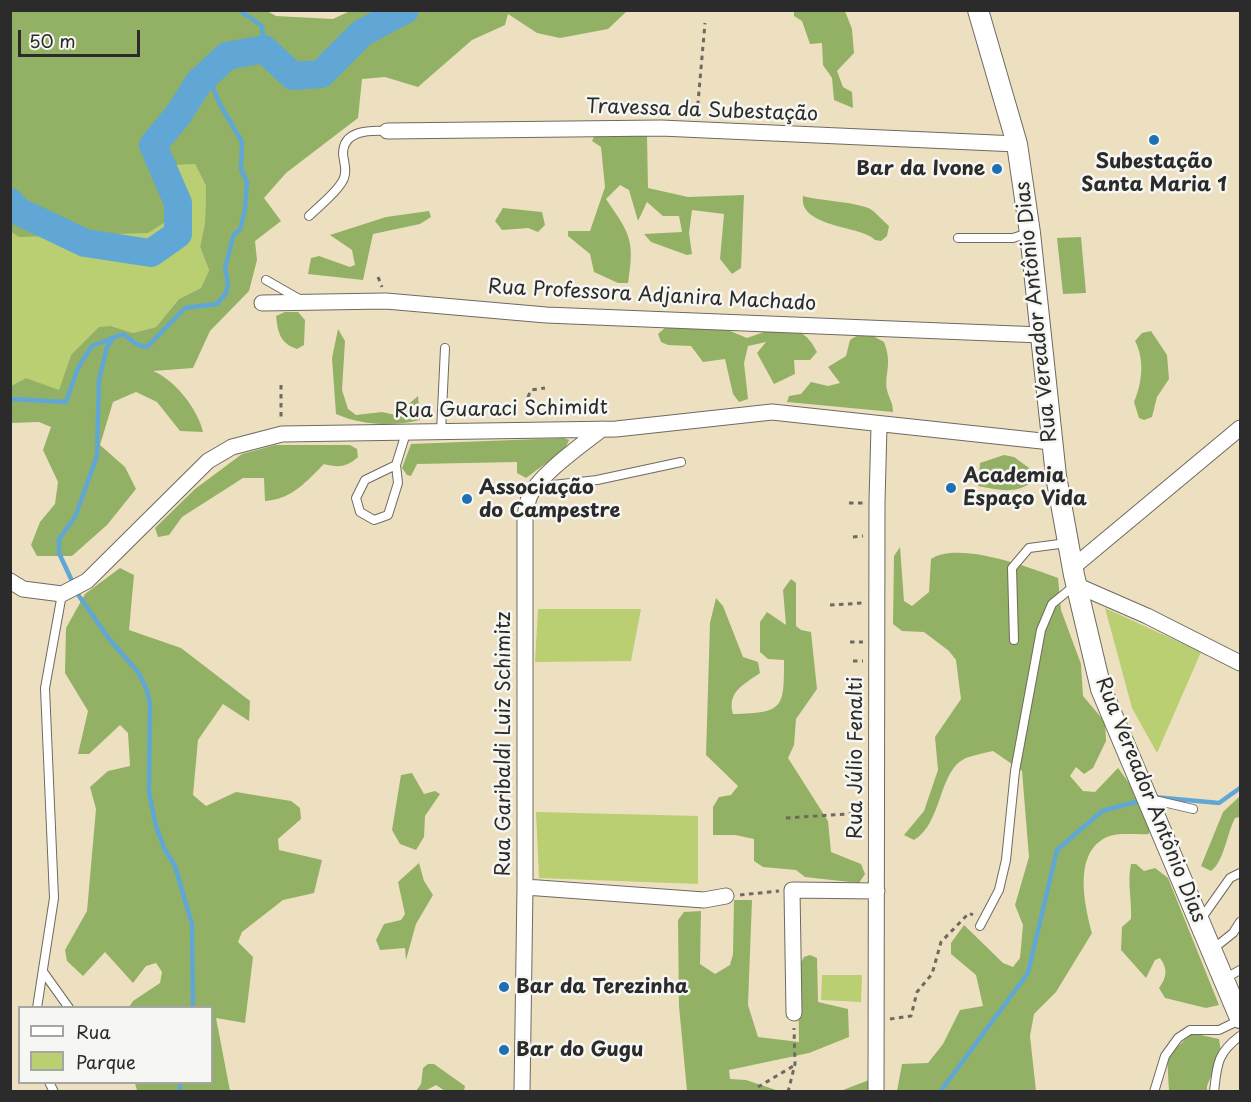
<!DOCTYPE html>
<meta charset="utf-8">
<style>
body{margin:0}
#map{position:relative;width:1251px;height:1102px;overflow:hidden;background:#ede0c1;font-family:"Playpen Sans",sans-serif}
canvas{display:block}
.frame{position:absolute;inset:0;border:12px solid #2b2b2b;pointer-events:none}
.legend{position:absolute;left:18px;top:1006px;width:195px;height:78px;box-sizing:border-box;background:#f6f6f2;border:2px solid #a5a5a2;margin:0;padding:8px 10px;list-style:none;font-size:18px;color:#2b2b2b}
.legend li{display:flex;align-items:center;gap:12px;height:30px}
.legend b{width:30px;border:2px solid #a5a5a2}
.scale{position:absolute;left:18px;top:30px;width:122px;height:27px;box-sizing:border-box;border:3px solid #2b2b2b;border-top:0;padding-left:8px;font-size:18px;line-height:21px;white-space:nowrap;color:#2b2b2b;-webkit-text-stroke:4px #f6f6f2;paint-order:stroke}
</style>
<div id="map">
<canvas width="1251" height="1102"></canvas>
<div class="frame"></div>
<ul class="legend">
<li><b style="height:8px;background:#fff"></b>Rua</li>
<li><b style="height:16px;background:#bace72"></b>Parque</li>
</ul>
<div class="scale">50 m</div>
</div>
<script>
const context = document.querySelector('canvas').getContext('2d');
context.lineJoin = 'round';
function paint(path, color) {
  context.fillStyle = color;
  context.fill(path, 'evenodd');
}
function strokePath(path, color, width, dash) {
  context.strokeStyle = color;
  context.lineWidth = width;
  context.lineCap = dash ? 'butt' : 'round';
  context.setLineDash(dash || []);
  context.stroke(path);
}
function label(font, color, halo, rows, align = 'center') {
  context.font = font + ' "Playpen Sans",sans-serif';
  context.lineWidth = 5;
  context.setLineDash([]);
  context.textBaseline = 'middle';
  context.strokeStyle = halo;
  context.fillStyle = color;
  for (const [text, x, y, turn = 0] of rows) {
    context.save();
    context.translate(x, y);
    context.rotate((+turn || 0) * Math.PI / 180);
    context.textAlign = isNaN(turn) ? turn : align;
    if (halo) context.strokeText(text, 0, 0);
    context.fillText(text, 0, 0);
    context.restore();
  }
}
const green = new Path2D(`
 M 172,164 L 195,164 L 206,186 L 205,223 L 200,247 L 209,270 L 201,288 L 179,299 L 156,327 L 133,333 L 111,326 L 71,355 L 59,391 L 26,378 L 11,386 L 11,232 L 20,237 Z
 M 1105,608 L 1201,652 L 1157,753 L 1132,708 Z
 M 538,609 L 641,609 L 631,661 L 535,662 Z
 M 536,812 L 698,816 L 698,884 L 539,878 Z
 M 822,975 L 862,975 L 861,1002 L 821,1000 Z`);
const forest = new Path2D(`
 M 267,11 L 276,16 L 333,19 L 352,10 L 627,11 L 608,29 L 560,38 L 537,33 L 508,14 L 505,25 L 472,40 L 418,87 L 385,77 L 362,79 L 358,118 L 286,173 L 264,198 L 281,221 L 255,241 L 257,260 L 249,291 L 210,331 L 193,368 L 153,371 C 174,379 198,409 203,432 L 180,431 L 157,402 L 136,392 L 113,402 L 100,445 L 125,467 L 136,489 L 107,525 L 72,556 L 37,556 L 31,545 L 40,522 L 55,504 L 58,482 L 43,450 L 51,427 L 39,422 L 11,423 L 11,386 L 26,378 L 59,390 L 71,355 L 99,327 L 111,326 L 133,333 L 156,327 L 179,299 L 201,288 L 209,270 L 200,247 L 205,223 L 206,186 L 195,164 L 172,165 L 184,210 L 148,233 L 19,237 L 11,232 L 11,11 Z
 M 794,11 L 845,11 L 852,29 L 854,53 L 837,71 L 843,87 L 852,92 L 853,108 L 834,100 L 832,78 L 823,65 L 822,43 L 810,44 L 802,21 L 794,16 Z
 M 595,134 L 647,135 L 648,188 L 688,197 L 744,195 L 741,268 L 732,274 L 720,259 L 724,214 L 692,210 L 689,233 L 692,254 L 687,255 L 651,242 L 644,234 L 682,232 L 679,216 L 663,216 L 647,202 L 638,221 L 629,190 L 620,185 L 606,199 C 630,234 635,240 628,283 L 618,283 L 594,272 L 590,254 L 568,236 L 568,231 L 590,231 L 605,187 L 601,147 L 592,141 Z
 M 803,196 C 820,201 860,202 872,210 C 878,215 883,221 889,226 L 887,236 L 881,241 L 875,240 C 864,226 798,228 803,196 Z
 M 503,208 L 542,212 L 545,225 L 538,232 L 528,228 L 502,230 L 495,221 Z
 M 429,211 L 431,217 L 420,224 L 373,234 L 363,280 L 308,274 L 311,258 L 319,256 L 350,267 L 355,265 L 352,250 L 330,235 L 386,217 Z
 M 1081,237 L 1086,293 L 1063,294 L 1057,238 Z
 M 285,312 L 298,312 L 305,320 L 304,345 L 297,349 C 280,343 278,333 276,316 Z
 M 718,326 L 747,338 C 776,327 801,319 817,352 L 810,360 L 794,360 L 795,374 L 774,384 L 757,353 L 766,342 L 748,346 L 744,363 L 748,399 L 739,402 L 733,394 L 725,359 L 703,362 L 691,346 L 668,345 L 661,342 L 658,334 L 666,327 Z
 M 338,329 L 345,341 L 342,390 L 348,409 L 356,415 L 382,412 L 396,415 L 418,396 L 420,420 C 393,427 361,425 336,414 L 332,358 Z
 M 1151,331 L 1167,355 L 1169,379 L 1157,397 L 1152,417 L 1144,420 L 1139,418 L 1134,402 C 1142,383 1145,360 1135,341 L 1142,333 Z
 M 858,335 L 873,336 L 884,342 C 893,365 884,373 887,390 C 889,399 893,402 893,412 L 787,402 L 789,396 L 801,394 L 811,382 L 828,386 L 840,383 L 828,367 L 846,356 L 850,340 Z
 M 564,438 L 569,440 L 565,449 L 526,478 L 517,473 L 517,462 L 417,464 L 411,476 L 407,475 L 402,468 L 411,444 Z
 M 275,445 L 350,445 L 357,449 L 358,457 C 347,467 338,468 324,464 C 306,482 292,499 265,501 L 264,478 L 243,478 L 182,517 L 169,535 L 158,537 L 155,528 L 195,489 L 242,454 Z
 M 1004,455 L 1014,457 L 1036,473 L 1035,480 C 1017,495 999,490 978,486 L 980,463 Z
 M 900,547 L 904,601 L 912,606 L 929,592 L 931,559 C 959,541 1028,567 1058,578 L 1061,610 L 1081,664 L 1083,696 L 1105,722 L 1106,741 L 1093,768 L 1084,774 L 1076,767 L 1070,776 L 1083,791 L 1095,792 L 1118,768 L 1129,783 L 1151,827 L 1149,834 C 1137,835 1118,832 1107,837 C 1072,853 1085,906 1092,933 L 1056,992 L 1034,1014 L 1030,1036 L 1036,1091 L 897,1091 L 902,1064 L 928,1063 L 943,1044 L 960,1010 L 983,1006 L 976,975 L 951,954 L 951,943 L 964,925 L 1003,963 L 1013,967 L 1020,958 L 1023,925 L 1015,905 L 1029,857 L 1022,771 L 993,751 C 984,753 974,755 966,758 C 938,770 943,823 914,840 L 904,835 L 924,811 L 938,770 L 935,737 L 961,699 L 956,660 L 949,651 L 924,632 L 902,631 L 893,624 L 894,556 Z
 M 120,568 L 134,575 L 129,630 L 181,648 L 250,701 L 249,721 L 223,704 L 198,740 L 193,795 L 206,806 L 236,792 L 291,801 L 300,808 L 301,819 L 278,839 L 279,850 L 322,860 L 314,893 L 283,900 L 242,932 L 238,942 L 253,957 L 245,1023 L 216,1018 L 230,1091 L 137,1091 L 135,1083 L 212,1082 L 212,1008 L 129,1007 L 133,1001 L 160,983 L 162,972 L 156,963 L 146,966 L 133,983 L 105,952 L 83,976 L 67,961 L 65,950 L 87,911 L 96,809 L 90,787 L 108,771 L 130,766 L 128,733 L 120,725 L 89,754 L 78,754 L 88,711 L 65,673 L 66,628 L 85,594 Z
 M 791,579 L 796,583 L 796,626 L 801,630 L 811,632 L 817,689 L 796,719 L 794,745 L 788,758 L 828,821 L 831,852 L 861,864 L 865,874 L 859,883 L 805,877 L 796,870 L 763,867 L 754,861 L 754,839 L 735,835 L 713,835 L 713,807 L 719,797 L 731,795 L 738,786 L 706,755 L 710,623 L 716,598 L 723,606 L 743,657 L 758,662 L 760,673 C 743,685 727,692 733,714 C 784,713 784,708 784,660 L 768,659 L 760,652 L 760,622 L 767,612 L 786,625 L 783,590 Z
 M 412,773 L 424,794 L 435,791 L 440,794 L 425,816 L 424,837 L 416,850 L 400,844 L 392,830 L 401,775 Z
 M 1240,796 L 1240,817 L 1235,818 C 1227,833 1224,862 1211,871 L 1201,866 L 1223,812 Z
 M 419,863 L 424,881 L 433,895 L 416,924 L 406,960 L 405,948 L 380,950 L 376,940 L 384,924 L 401,920 L 405,914 L 398,882 Z
 M 1131,864 L 1136,864 L 1144,871 L 1155,868 L 1168,878 L 1219,1005 L 1206,1008 L 1165,998 L 1159,988 C 1167,977 1168,969 1160,958 L 1155,960 L 1146,978 L 1121,950 L 1122,927 L 1131,919 C 1132,900 1127,883 1131,864 Z
 M 734,900 L 752,900 L 748,1005 L 758,1037 L 799,1042 L 798,968 L 804,957 L 810,955 L 817,958 L 818,1002 L 848,1009 L 849,1037 L 809,1053 L 729,1070 L 730,1079 L 746,1080 L 779,1091 L 843,1090 L 869,1080 L 870,1091 L 687,1091 L 679,1006 L 678,920 L 684,912 L 701,911 L 700,964 L 715,974 L 730,965 L 733,954 Z
 M 1192,1033 L 1219,1039 L 1221,1052 L 1207,1086 L 1207,1091 L 1169,1091 L 1167,1057 Z
 M 428,1064 L 434,1064 L 465,1086 L 464,1091 L 445,1091 L 436,1085 L 425,1091 L 416,1091 L 421,1084 L 423,1068 Z`);
const stream = new Path2D(`
 M 239,10 L 262,26 L 264,49
 M 114,337 L 107,347 L 99,380 L 97,456 L 75,517 L 59,539 L 59,553 L 79,596 L 110,640 L 138,672 L 147,690 L 150,704 L 149,792 L 156,826 L 164,848 L 175,866 L 192,924 L 193,1008
 M 10,399 L 66,402 L 78,368 L 92,346 L 123,334 L 138,345 L 147,347 L 185,308 L 217,304 L 226,293 L 228,283 L 225,268 L 234,234 L 240,230 L 245,209 L 247,182 L 241,169 L 242,142 L 221,106 L 207,75
 M 1154,797 L 1219,803 L 1240,788
 M 180,1082 L 180,1092
 M 940,1092 L 1028,973 L 1057,850 L 1102,811 L 1143,800`);
const river = new Path2D(`
 M 10,202 L 18,211 L 85,243 L 151,253 L 178,234 L 178,203 L 153,145 L 178,115 L 199,82 L 227,56 L 264,49 L 293,76 L 321,74 L 362,33 L 405,10`);
const path = new Path2D(`
 M 697,114 L 705,23
 M 378,277 L 382,287
 M 281,385 L 281,421
 M 527,415 L 528,397 L 531,390 L 545,388
 M 849,503 L 863,503
 M 853,537 L 863,536
 M 830,605 L 863,603
 M 850,642 L 863,642
 M 853,661 L 863,661
 M 786,818 L 862,813
 M 740,895 L 779,891
 M 890,1019 L 911,1016 L 917,992 L 932,974 L 941,942 L 969,913 L 973,915
 M 758,1087 L 795,1065
 M 788,1092 L 795,1064 L 794,1028`);
const service = new Path2D(`
 M 309,216 C 319,206 335,194 342,182 C 348,173 344,163 343,154 C 343,130 370,130 387,131
 M 958,238 L 1013,238 L 1028,233
 M 266,280 L 301,300
 M 441,432 L 445,348
 M 396,465 L 365,480 L 356,498 L 360,512 L 374,520 L 388,515 L 398,483 L 396,465 L 406,433
 M 535,487 L 597,480 L 681,462
 M 1014,640 L 1012,568 L 1029,548 L 1067,543
 M 1150,799 L 1193,809
 M 1201,919 L 1230,878 L 1240,873
 M 980,926 L 999,890 L 1006,860 L 1015,771 L 1041,630 L 1052,604 L 1074,586
 M 1213,949 L 1233,933 L 1240,922
 M 44,973 L 69,1008
 M 1224,979 L 1240,970
 M 37,1008 L 54,898 L 45,688 L 62,594
 M 49,1082 L 54,1092
 M 1154,1092 L 1165,1056 L 1178,1038 L 1190,1030 L 1219,1030 L 1240,1020
 M 1214,1092 C 1217,1065 1217,1053 1240,1036`);
const minor = new Path2D(`
 M 387,131 L 661,128 L 1017,144
 M 262,303 L 386,301 L 546,315 L 1041,335
 M 1072,568 L 1240,428
 M 10,581 L 23,589 L 62,594 L 87,581 L 208,461 L 232,447 L 282,434 L 616,429 L 772,412 L 1051,442
 M 1076,585 L 1147,616 L 1240,663
 M 525,887 L 704,900 L 726,896
 M 794,1013 L 792,890 L 877,891
 M 522,1092 L 525,887 L 525,517 C 526,510 527,503 529,498 C 536,477 584,443 602,429
 M 876,1092 L 877,502 L 879,426`);
const tertiary = new Path2D(`
 M 978,10 L 1017,144 L 1030,233 L 1056,476 L 1074,575 L 1101,689 L 1240,1018`);
const markers = [
 [1154,140,6,"#1f6fb2"],
 [997,169,6,"#1f6fb2"],
 [951,488,6,"#1f6fb2"],
 [467,499,6,"#1f6fb2"],
 [504,987,6,"#1f6fb2"],
 [504,1050,6,"#1f6fb2"]
];
const streetNames = [
 ["Travessa da Subestação",702,111,2],
 ["Rua Professora Adjanira Machado",652,296,3],
 ["Rua Vereador Antônio Dias",1037,312,-96],
 ["Rua Guaraci Schimidt",501,410,-1],
 ["Rua Garibaldi Luiz Schimitz",504,744,-90],
 ["Rua Júlio Fenalti",856,758,-90],
 ["Rua Vereador Antônio Dias",1150,800,68]
];
const poiNames = [
 ["Subestação",1154,162,"center"],
 ["Santa Maria 1",1154,185,"center"],
 ["Bar da Ivone",985,169,"right"],
 ["Academia",963,476],
 ["Espaço Vida",963,499],
 ["Associação",479,488],
 ["do Campestre",479,511],
 ["Bar da Terezinha",516,987],
 ["Bar do Gugu",516,1050]
];
paint(green, '#bace72');
paint(forest, '#93b164');
strokePath(stream, '#60a7d6', 4.5);
strokePath(river, '#60a7d6', 28);
strokePath(service, '#6f6a60', 10);
strokePath(minor, '#6f6a60', 17);
strokePath(tertiary, '#6f6a60', 22);
strokePath(path, '#6f6a60', 3, [4.5, 4.5]);
strokePath(service, '#fff', 8);
strokePath(minor, '#fff', 15);
strokePath(tertiary, '#fff', 20);
for (const [x, y, r, color] of markers) {
  const dot = new Path2D();
  dot.arc(x, y, r, 0, 2 * Math.PI);
  context.fillStyle = color;
  context.fill(dot);
  strokePath(dot, '#f6f6f2', 2);
}
label('20px', '#2b2b2b', '#f6f6f2', streetNames);
label('bold 20px', '#2b2b2b', '#f6f6f2', poiNames, 'left');
</script>
